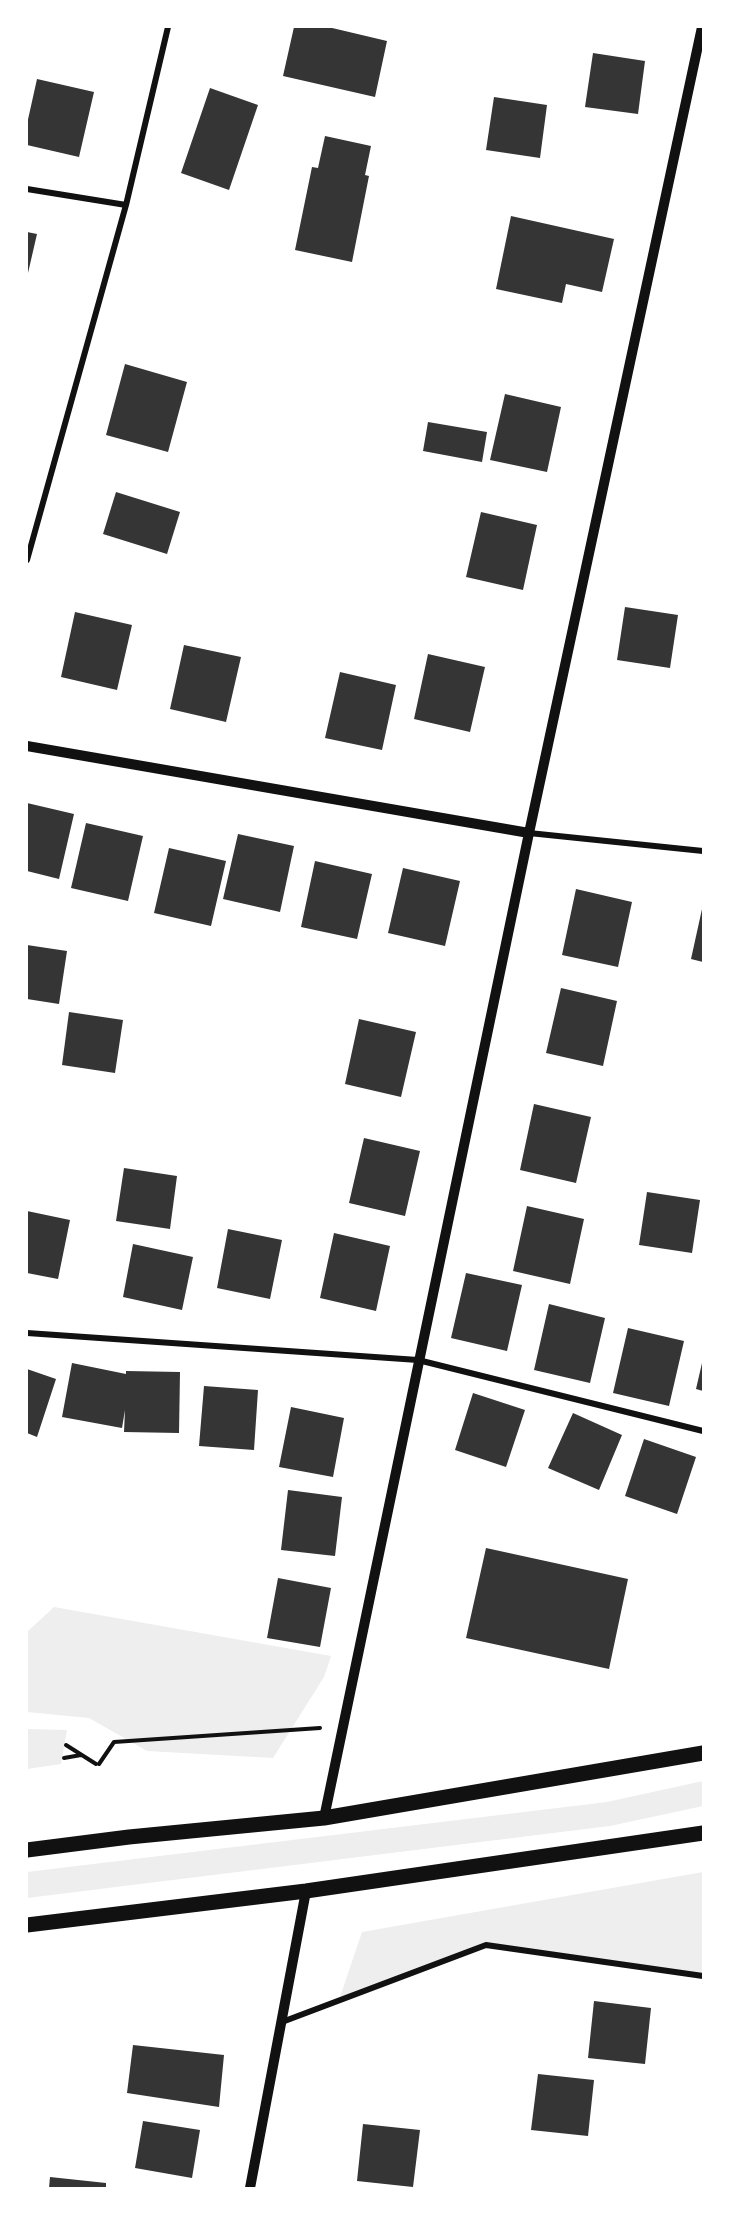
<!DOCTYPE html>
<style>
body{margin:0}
#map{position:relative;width:730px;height:2215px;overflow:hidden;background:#fff;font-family:"Noto Serif",serif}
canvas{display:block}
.frame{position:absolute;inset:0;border:28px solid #fff;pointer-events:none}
</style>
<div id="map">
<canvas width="730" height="2215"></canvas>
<div class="frame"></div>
</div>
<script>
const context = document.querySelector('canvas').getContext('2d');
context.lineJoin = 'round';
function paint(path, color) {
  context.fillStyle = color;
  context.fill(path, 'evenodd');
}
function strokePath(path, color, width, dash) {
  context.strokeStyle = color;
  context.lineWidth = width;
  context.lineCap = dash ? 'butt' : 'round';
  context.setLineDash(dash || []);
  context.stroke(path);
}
const green = new Path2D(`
 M 54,1607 L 331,1656 L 324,1677 L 273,1758 L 147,1751 L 89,1718 L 27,1712 L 27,1632 Z
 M 27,1729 L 67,1730 L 61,1764 L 27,1769 Z
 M 703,1781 L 703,1806 L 610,1826 L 27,1898 L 27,1872 L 607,1802 Z
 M 703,1872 L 703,1976 L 486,1945 L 339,2000 L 362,1932 Z`);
const building = new Path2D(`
 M 294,27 L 328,27 L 387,41 L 375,97 L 283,76 Z
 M 593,53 L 645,61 L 638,114 L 585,107 Z
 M 37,79 L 94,92 L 79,157 L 27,145 L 27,124 Z
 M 210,88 L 258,105 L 229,190 L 181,173 Z
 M 494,97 L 547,105 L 540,158 L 486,150 Z
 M 325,136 L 371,146 L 365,175 L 369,176 L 352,262 L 295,250 L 312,167 L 318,168 Z
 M 511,216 L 614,239 L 602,292 L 566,284 L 562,303 L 496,289 Z
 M 27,232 L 37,234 L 28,273 L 27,273 Z
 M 125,364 L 187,382 L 168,452 L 106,435 Z
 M 505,394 L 561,407 L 547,472 L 490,460 Z
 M 428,422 L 487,432 L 482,462 L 423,451 Z
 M 116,492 L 180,512 L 167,554 L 103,534 Z
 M 481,512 L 537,525 L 523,590 L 466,577 Z
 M 625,607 L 678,615 L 670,668 L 617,660 Z
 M 75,612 L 132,625 L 117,690 L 61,677 Z
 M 184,645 L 241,657 L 226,722 L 170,709 Z
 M 428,654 L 485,667 L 470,732 L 414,719 Z
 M 340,672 L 396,685 L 382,750 L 325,738 Z
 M 27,803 L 74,814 L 59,879 L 27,871 Z
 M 86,823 L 143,836 L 128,901 L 71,888 Z
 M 238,834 L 294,846 L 280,912 L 223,899 Z
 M 169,848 L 226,861 L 211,926 L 154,913 Z
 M 315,861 L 372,874 L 357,939 L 301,927 Z
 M 403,868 L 460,881 L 445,946 L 388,933 Z
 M 576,889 L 632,902 L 618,967 L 562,955 Z
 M 702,909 L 703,909 L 703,962 L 691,959 Z
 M 27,945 L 67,951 L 59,1004 L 27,999 Z
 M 561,988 L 617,1001 L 603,1066 L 546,1053 Z
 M 69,1012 L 123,1020 L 115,1073 L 62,1065 Z
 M 359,1019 L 416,1032 L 401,1097 L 345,1084 Z
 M 534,1104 L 591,1117 L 576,1183 L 520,1170 Z
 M 364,1138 L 420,1151 L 405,1216 L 349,1203 Z
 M 124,1168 L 177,1176 L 170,1229 L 116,1221 Z
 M 647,1192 L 700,1200 L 692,1253 L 639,1245 Z
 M 527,1206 L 584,1219 L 570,1284 L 513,1271 Z
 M 27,1211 L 70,1220 L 58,1279 L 27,1273 Z
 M 228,1229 L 282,1240 L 270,1299 L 217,1288 Z
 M 334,1233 L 390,1246 L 376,1311 L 320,1298 Z
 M 133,1244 L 193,1257 L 182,1310 L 123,1297 Z
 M 466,1273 L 522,1285 L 507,1351 L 451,1338 Z
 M 549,1304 L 605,1318 L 590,1383 L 534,1370 Z
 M 628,1328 L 684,1341 L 669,1406 L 613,1393 Z
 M 72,1363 L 126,1374 L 126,1371 L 180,1372 L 179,1433 L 124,1432 L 125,1410 L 122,1428 L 62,1417 Z
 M 702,1363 L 703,1363 L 703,1391 L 696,1389 Z
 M 27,1369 L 56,1379 L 37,1437 L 27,1433 Z
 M 204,1386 L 258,1390 L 254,1450 L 199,1446 Z
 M 473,1393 L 525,1410 L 506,1467 L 455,1450 Z
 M 291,1407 L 344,1418 L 333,1477 L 279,1467 Z
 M 573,1413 L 622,1435 L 599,1490 L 548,1468 Z
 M 644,1439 L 696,1457 L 677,1514 L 625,1496 Z
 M 288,1490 L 342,1497 L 335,1556 L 281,1550 Z
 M 486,1548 L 628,1579 L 609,1669 L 466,1638 Z
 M 278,1578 L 331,1588 L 320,1647 L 267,1638 Z
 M 594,2001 L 651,2008 L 645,2064 L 588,2058 Z
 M 133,2045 L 224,2055 L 219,2107 L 127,2093 Z
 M 538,2074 L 594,2080 L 588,2136 L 531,2130 Z
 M 143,2121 L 200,2130 L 192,2178 L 135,2168 Z
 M 363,2124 L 420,2130 L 413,2187 L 357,2181 Z
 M 50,2177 L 106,2183 L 106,2188 L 49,2188 Z`);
const path = new Path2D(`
 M 66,1745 L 96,1764
 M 64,1758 L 81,1755
 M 99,1764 L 114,1742 L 320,1728`);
const minor = new Path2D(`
 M 27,189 L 126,205
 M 27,560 L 126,205 L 168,27
 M 529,833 L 703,851
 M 27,1333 L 418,1360 L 703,1431
 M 282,2022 L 486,1945 L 703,1976`);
const tertiary = new Path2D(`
 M 27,746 L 529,833
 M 324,1818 L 529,833 L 702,27
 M 250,2188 L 306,1891`);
const primary = new Path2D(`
 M 27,1850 L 129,1837 L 324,1818 L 703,1753
 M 27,1925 L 306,1891 L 703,1833`);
paint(green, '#eee');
paint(building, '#353535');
strokePath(path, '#111', 4);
strokePath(minor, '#111', 6);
strokePath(tertiary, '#111', 10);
strokePath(primary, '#111', 15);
</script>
